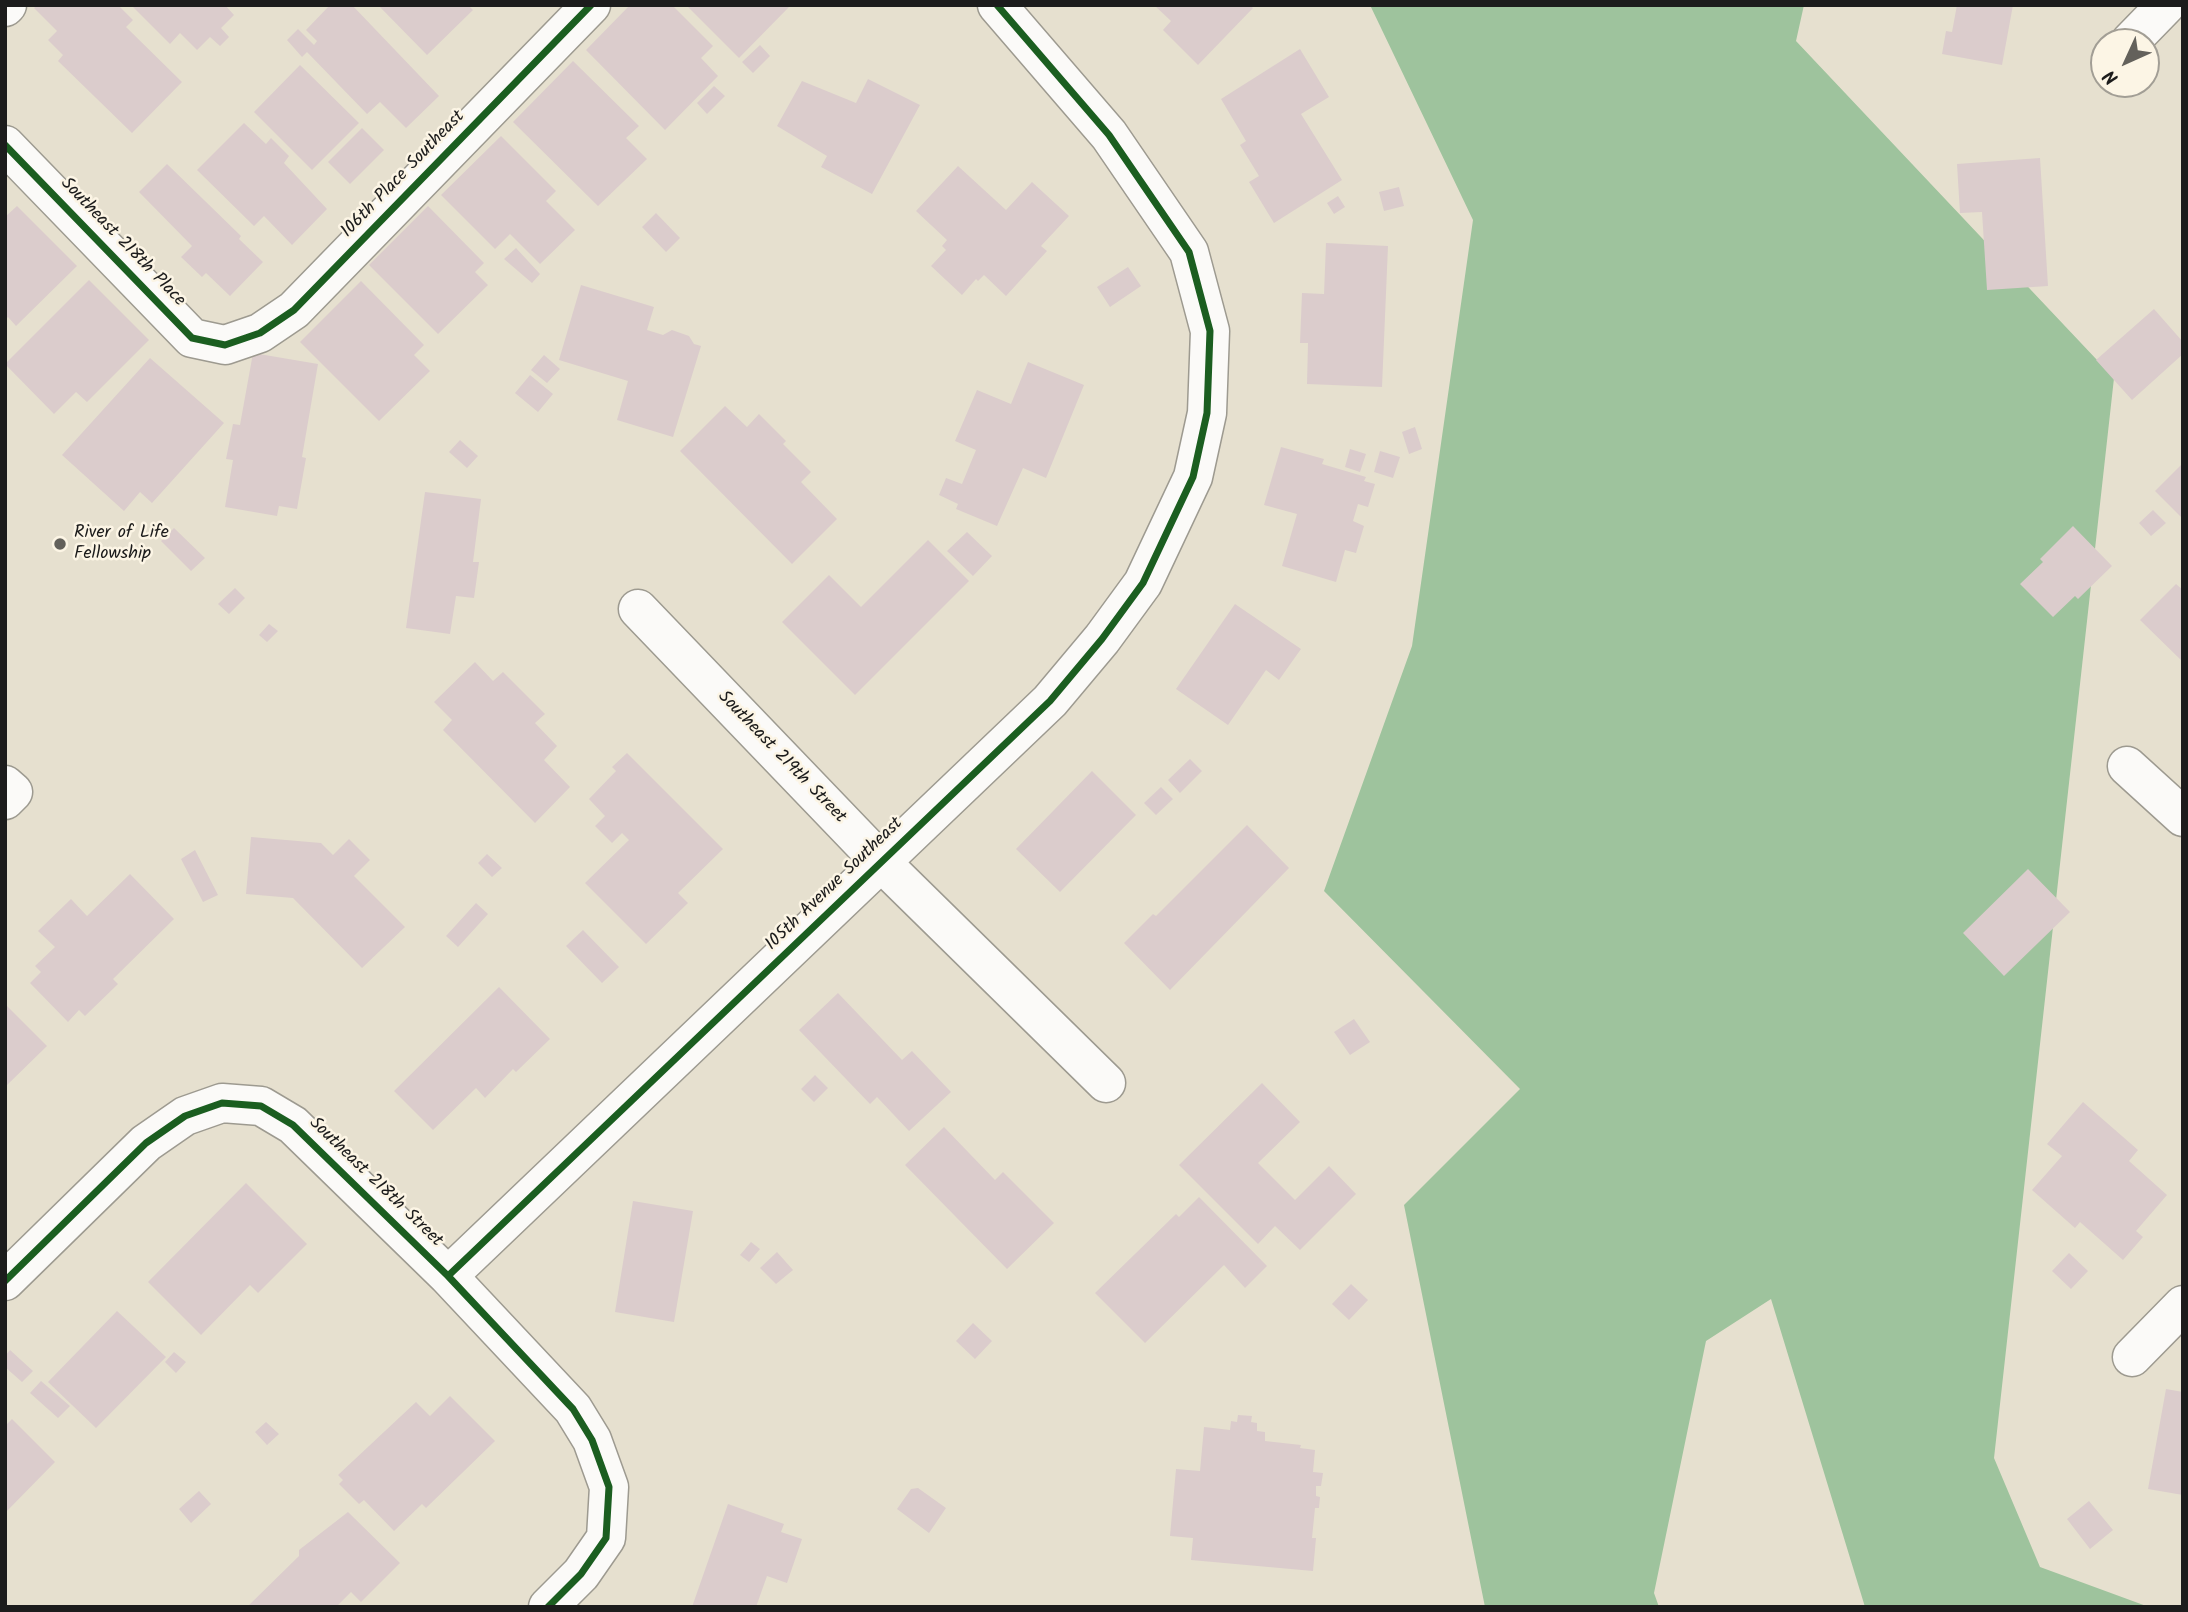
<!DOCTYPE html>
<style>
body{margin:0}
#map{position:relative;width:2188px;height:1612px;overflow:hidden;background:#e6e0cf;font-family:Kalam,sans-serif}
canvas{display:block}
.frame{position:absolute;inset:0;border:7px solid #1c1c1c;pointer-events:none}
.north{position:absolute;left:2090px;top:28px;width:70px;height:70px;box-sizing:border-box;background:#fcf5e5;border:2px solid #a29e95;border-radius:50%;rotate:225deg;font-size:19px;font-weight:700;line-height:28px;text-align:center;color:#1c1c1c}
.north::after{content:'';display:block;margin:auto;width:24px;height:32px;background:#63615b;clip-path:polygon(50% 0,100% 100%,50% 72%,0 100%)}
</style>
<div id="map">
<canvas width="2188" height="1612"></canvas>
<div class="frame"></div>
<div class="north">N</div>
</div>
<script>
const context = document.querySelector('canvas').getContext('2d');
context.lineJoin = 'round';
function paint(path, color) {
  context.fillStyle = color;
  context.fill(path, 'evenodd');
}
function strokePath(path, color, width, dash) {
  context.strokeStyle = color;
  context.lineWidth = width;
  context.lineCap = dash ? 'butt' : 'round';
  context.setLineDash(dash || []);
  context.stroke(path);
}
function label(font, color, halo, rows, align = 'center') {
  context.font = font + ' Kalam,sans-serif';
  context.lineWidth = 5;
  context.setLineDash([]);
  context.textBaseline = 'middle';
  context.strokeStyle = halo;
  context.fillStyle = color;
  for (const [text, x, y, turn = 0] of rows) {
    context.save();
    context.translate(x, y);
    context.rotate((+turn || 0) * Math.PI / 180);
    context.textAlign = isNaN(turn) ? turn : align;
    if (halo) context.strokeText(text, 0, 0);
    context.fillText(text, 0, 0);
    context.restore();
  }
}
const forest = new Path2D(`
 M 1370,5 L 1804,5 L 1796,41 L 2114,378 L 1994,1458 L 2040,1567 L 2149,1607 L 1865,1607 L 1771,1299 L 1706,1341 L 1654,1593 L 1659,1607 L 1485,1607 L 1404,1205 L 1520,1089 L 1324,891 L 1412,646 L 1473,220 Z`);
const building = new Path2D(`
 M 37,5 L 118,5 L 133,20 L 126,27 L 182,82 L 132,133 L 58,61 L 63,55 L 48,40 L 57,31 L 34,8 Z
 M 131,5 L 225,5 L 234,15 L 221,28 L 229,37 L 220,46 L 210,37 L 197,50 L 180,33 L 170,44 Z
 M 330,5 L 352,5 L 439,96 L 406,128 L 380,102 L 367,114 L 307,52 L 302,57 L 287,40 L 298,29 L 314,45 L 317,41 L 306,30 Z
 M 378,5 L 468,5 L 473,10 L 427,55 Z
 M 630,5 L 672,5 L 713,46 L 701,58 L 718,76 L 665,130 L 586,50 Z
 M 686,5 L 786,5 L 789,7 L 739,58 Z
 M 1154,5 L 1250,5 L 1253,8 L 1198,65 L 1163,30 L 1171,21 Z
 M 1957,5 L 2013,5 L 2002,65 L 1942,54 L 1946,31 L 1952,32 Z
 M 760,45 L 770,56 L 753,73 L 742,62 Z
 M 1300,49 L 1329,97 L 1301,114 L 1342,180 L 1274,223 L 1249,182 L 1259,176 L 1240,145 L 1246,141 L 1221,99 Z
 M 573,61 L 639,126 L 626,138 L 647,159 L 598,206 L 513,122 Z
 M 300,65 L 359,123 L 312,170 L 254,112 Z
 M 868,79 L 920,105 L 872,194 L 821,167 L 827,156 L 777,126 L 802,81 L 856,103 Z
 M 714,86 L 725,96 L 707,114 L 697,103 Z
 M 244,123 L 266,144 L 271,138 L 289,156 L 284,163 L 327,209 L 292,245 L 264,216 L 254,226 L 197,170 Z
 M 362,128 L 384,150 L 350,184 L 328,162 Z
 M 501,136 L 556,191 L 546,201 L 575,230 L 540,264 L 510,234 L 495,249 L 441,195 Z
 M 2040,158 L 2048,286 L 1987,290 L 1982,212 L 1960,213 L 1957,164 Z
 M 167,164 L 241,236 L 239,239 L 263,262 L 230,296 L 206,273 L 202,277 L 181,257 L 192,246 L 139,192 Z
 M 958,166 L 1006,210 L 1032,182 L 1069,216 L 1041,246 L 1047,251 L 1006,296 L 984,275 L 978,281 L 976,279 L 962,295 L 931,266 L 946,250 L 942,246 L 947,240 L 916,211 Z
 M 1399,187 L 1404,206 L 1384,211 L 1379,192 Z
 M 1338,196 L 1345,207 L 1334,214 L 1327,203 Z
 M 17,206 L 77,266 L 16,326 L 8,317 L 5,320 L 5,217 Z
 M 428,206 L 484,263 L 475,272 L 488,285 L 438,334 L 369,265 Z
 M 656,213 L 680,238 L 666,252 L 642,227 Z
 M 1326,243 L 1388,246 L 1382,387 L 1307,384 L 1308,343 L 1300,343 L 1302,293 L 1324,294 Z
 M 516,248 L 540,274 L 532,283 L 504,259 Z
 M 1128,267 L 1141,286 L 1110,307 L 1097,287 Z
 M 89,280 L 149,340 L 87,402 L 76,392 L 54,414 L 5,364 Z
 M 361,281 L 424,345 L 414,355 L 430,371 L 379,421 L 300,342 Z
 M 581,285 L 654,307 L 647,330 L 663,335 L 672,330 L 689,336 L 694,344 L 701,346 L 673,437 L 617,420 L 628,381 L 559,360 Z
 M 2154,309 L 2183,342 L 2183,354 L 2132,400 L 2096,360 Z
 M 253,353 L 318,364 L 302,457 L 306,458 L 297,509 L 279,506 L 277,516 L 225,507 L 233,460 L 226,459 L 233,424 L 240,425 Z
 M 544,355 L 560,369 L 547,383 L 531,370 Z
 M 150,358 L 224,423 L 152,503 L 140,492 L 124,511 L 62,455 Z
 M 1028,362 L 1084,385 L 1046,478 L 1023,468 L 997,526 L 956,509 L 958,504 L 939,495 L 946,478 L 962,484 L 976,450 L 955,441 L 977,390 L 1011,404 Z
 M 530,375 L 553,394 L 538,412 L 515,393 Z
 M 725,406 L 747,427 L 759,414 L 786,441 L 783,444 L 811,472 L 801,482 L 837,519 L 792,564 L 680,451 Z
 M 1415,427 L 1422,449 L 1409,454 L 1402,432 Z
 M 460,440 L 478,456 L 467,468 L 449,452 Z
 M 1281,447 L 1324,459 L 1322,464 L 1366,477 L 1364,481 L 1375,484 L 1368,507 L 1358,504 L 1353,521 L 1364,526 L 1356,553 L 1345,550 L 1336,582 L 1282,566 L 1297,514 L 1264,505 Z
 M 1350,449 L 1366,454 L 1360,472 L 1345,467 Z
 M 1380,451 L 1400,457 L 1393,478 L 1374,472 Z
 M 2183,463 L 2183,519 L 2155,491 Z
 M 425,492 L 481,499 L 473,562 L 479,562 L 474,598 L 456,596 L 450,634 L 406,628 Z
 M 2153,510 L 2166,523 L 2151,536 L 2139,523 Z
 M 2073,526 L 2112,566 L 2078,599 L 2075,596 L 2053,617 L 2020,584 L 2043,562 L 2040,559 Z
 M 174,528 L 205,558 L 191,571 L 161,541 Z
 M 967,532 L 992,556 L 973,576 L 947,551 Z
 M 928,540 L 969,581 L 855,695 L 782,622 L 829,575 L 861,607 Z
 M 2176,584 L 2183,590 L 2183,662 L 2140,620 Z
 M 235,588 L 245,598 L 229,614 L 218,604 Z
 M 1235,604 L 1301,649 L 1279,680 L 1266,670 L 1228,725 L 1176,689 Z
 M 269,624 L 278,631 L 267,642 L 259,635 Z
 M 475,662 L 493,681 L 503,672 L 545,714 L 535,723 L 557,746 L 544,760 L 570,787 L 535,823 L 443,730 L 452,720 L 434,702 Z
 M 627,753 L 723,849 L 678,893 L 688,903 L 646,944 L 585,883 L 629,840 L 622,833 L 612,843 L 595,826 L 605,816 L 589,799 L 616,771 L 612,767 Z
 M 1190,759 L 1202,771 L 1180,793 L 1168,780 Z
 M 1092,771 L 1136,815 L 1060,892 L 1016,849 Z
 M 1161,787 L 1173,799 L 1156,815 L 1144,803 Z
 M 1247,825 L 1289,868 L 1170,990 L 1124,943 L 1153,914 L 1156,916 Z
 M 251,837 L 321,843 L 333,855 L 349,839 L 370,860 L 354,876 L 405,927 L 362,968 L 293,898 L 246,894 Z
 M 195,850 L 218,895 L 203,902 L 181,859 Z
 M 487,854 L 502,868 L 492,877 L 478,863 Z
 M 2028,869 L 2070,912 L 2004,976 L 1963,933 Z
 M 130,874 L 174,919 L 113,979 L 118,984 L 85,1016 L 79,1010 L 68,1022 L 30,983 L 41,972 L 35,966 L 55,947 L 38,931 L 71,899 L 87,916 Z
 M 476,903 L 488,914 L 458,947 L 446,936 Z
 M 583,930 L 619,967 L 602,983 L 566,946 Z
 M 499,987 L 550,1039 L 516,1072 L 513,1069 L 485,1098 L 476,1088 L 433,1130 L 394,1091 Z
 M 838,993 L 902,1060 L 912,1051 L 951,1092 L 909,1131 L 877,1097 L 870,1104 L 799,1030 Z
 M 5,1004 L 47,1046 L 5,1087 Z
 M 1354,1019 L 1370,1042 L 1350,1055 L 1334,1032 Z
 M 815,1075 L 828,1088 L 814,1102 L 801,1089 Z
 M 1262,1083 L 1300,1122 L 1258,1163 L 1295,1200 L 1329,1166 L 1356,1194 L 1300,1250 L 1275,1226 L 1258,1244 L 1179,1165 Z
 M 2083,1102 L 2138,1150 L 2129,1161 L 2167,1195 L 2136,1231 L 2143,1237 L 2123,1260 L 2080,1222 L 2075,1228 L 2032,1190 L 2062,1156 L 2047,1144 Z
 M 944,1127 L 995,1180 L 1003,1172 L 1054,1223 L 1007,1269 L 905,1165 Z
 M 246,1183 L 307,1244 L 258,1293 L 250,1285 L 201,1335 L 148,1282 Z
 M 1199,1197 L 1267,1266 L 1245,1288 L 1224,1265 L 1145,1343 L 1095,1293 L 1176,1214 L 1179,1217 Z
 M 633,1201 L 693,1211 L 674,1322 L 615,1312 Z
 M 751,1242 L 760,1249 L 749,1262 L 740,1255 Z
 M 777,1252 L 793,1270 L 776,1284 L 760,1268 Z
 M 2069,1253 L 2088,1271 L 2071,1289 L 2052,1271 Z
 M 1351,1284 L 1368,1300 L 1349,1320 L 1332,1304 Z
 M 117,1311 L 166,1357 L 96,1428 L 48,1382 Z
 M 973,1323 L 992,1341 L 975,1359 L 956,1341 Z
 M 10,1350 L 33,1371 L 22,1382 L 5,1367 L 5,1356 Z
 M 174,1352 L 186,1362 L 176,1373 L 165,1362 Z
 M 41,1381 L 70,1406 L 58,1418 L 30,1393 Z
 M 2166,1389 L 2183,1392 L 2183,1495 L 2148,1489 Z
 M 450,1396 L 495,1441 L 426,1508 L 422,1504 L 394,1531 L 364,1500 L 359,1504 L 339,1484 L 343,1480 L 338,1475 L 416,1402 L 430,1416 Z
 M 1238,1415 L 1252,1416 L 1251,1422 L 1257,1423 L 1257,1431 L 1265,1432 L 1265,1441 L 1301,1445 L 1300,1448 L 1315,1450 L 1313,1472 L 1323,1473 L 1321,1486 L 1316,1486 L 1316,1496 L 1320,1497 L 1319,1508 L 1315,1508 L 1312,1538 L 1316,1538 L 1313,1571 L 1191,1560 L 1193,1538 L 1170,1536 L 1176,1469 L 1200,1471 L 1204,1427 L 1230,1430 L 1231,1421 L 1237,1422 Z
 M 12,1419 L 55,1462 L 5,1513 L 5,1426 Z
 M 266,1422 L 279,1434 L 267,1445 L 255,1432 Z
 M 918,1488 L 946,1508 L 929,1533 L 897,1509 L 911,1489 Z
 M 199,1491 L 211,1504 L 191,1523 L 179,1509 Z
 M 2089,1501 L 2113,1530 L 2090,1549 L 2067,1519 Z
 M 728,1504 L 784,1524 L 781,1532 L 802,1539 L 787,1583 L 767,1576 L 756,1607 L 692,1607 Z
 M 348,1512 L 400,1563 L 361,1602 L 351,1592 L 336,1607 L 247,1607 L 299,1556 L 299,1550 Z`);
const minor = new Path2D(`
 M 5,7 L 7,5
 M 2130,42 L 2166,5
 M 5,145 L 192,338 L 225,345 L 260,333 L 294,310 L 591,5
 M 638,609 L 882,863 L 1106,1083
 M 2127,766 L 2183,817
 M 5,785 L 13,792 L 5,800
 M 448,1276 L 1050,701 L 1102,639 L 1143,583 L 1193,477 L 1207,413 L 1210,331 L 1189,252 L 1109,135 L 997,5
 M 5,1281 L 146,1143 L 185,1116 L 222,1103 L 261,1106 L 293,1125 L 448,1276 L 573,1409 L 592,1440 L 609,1487 L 606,1538 L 581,1574 L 548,1607
 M 2132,1357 L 2183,1305`);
const cycleway = new Path2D(`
 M 5,145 L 192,338 L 225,345 L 260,333 L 294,310 L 591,5
 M 448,1276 L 1050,701 L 1102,639 L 1143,583 L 1193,477 L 1207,413 L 1210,331 L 1189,252 L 1109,135 L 997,5
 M 5,1281 L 146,1143 L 185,1116 L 222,1103 L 261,1106 L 293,1125 L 448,1276 L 573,1409 L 592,1440 L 609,1487 L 606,1538 L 581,1574 L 548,1607`);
const markers = [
 [60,544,7,"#63615b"]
];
const streetNames = [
 ["106th Place Southeast",404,175,-46],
 ["Southeast 218th Place",122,243,46],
 ["Southeast 219th Street",781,758,46],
 ["105th Avenue Southeast",835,885,-44],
 ["Southeast 218th Street",375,1183,44]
];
const poiNames = [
 ["River of Life",74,534],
 ["Fellowship",74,555]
];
paint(forest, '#9ec39d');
paint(building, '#dbcccc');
strokePath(minor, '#9d9a90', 41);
strokePath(minor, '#fbfaf8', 38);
strokePath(cycleway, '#1b5e20', 7);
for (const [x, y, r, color] of markers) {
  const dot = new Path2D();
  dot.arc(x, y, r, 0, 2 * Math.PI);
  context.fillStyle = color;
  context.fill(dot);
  strokePath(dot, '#fcf5e5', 2.5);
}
label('18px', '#1c1c1c', '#fcf5e5', streetNames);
label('18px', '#1c1c1c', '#fcf5e5', poiNames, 'left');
</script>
